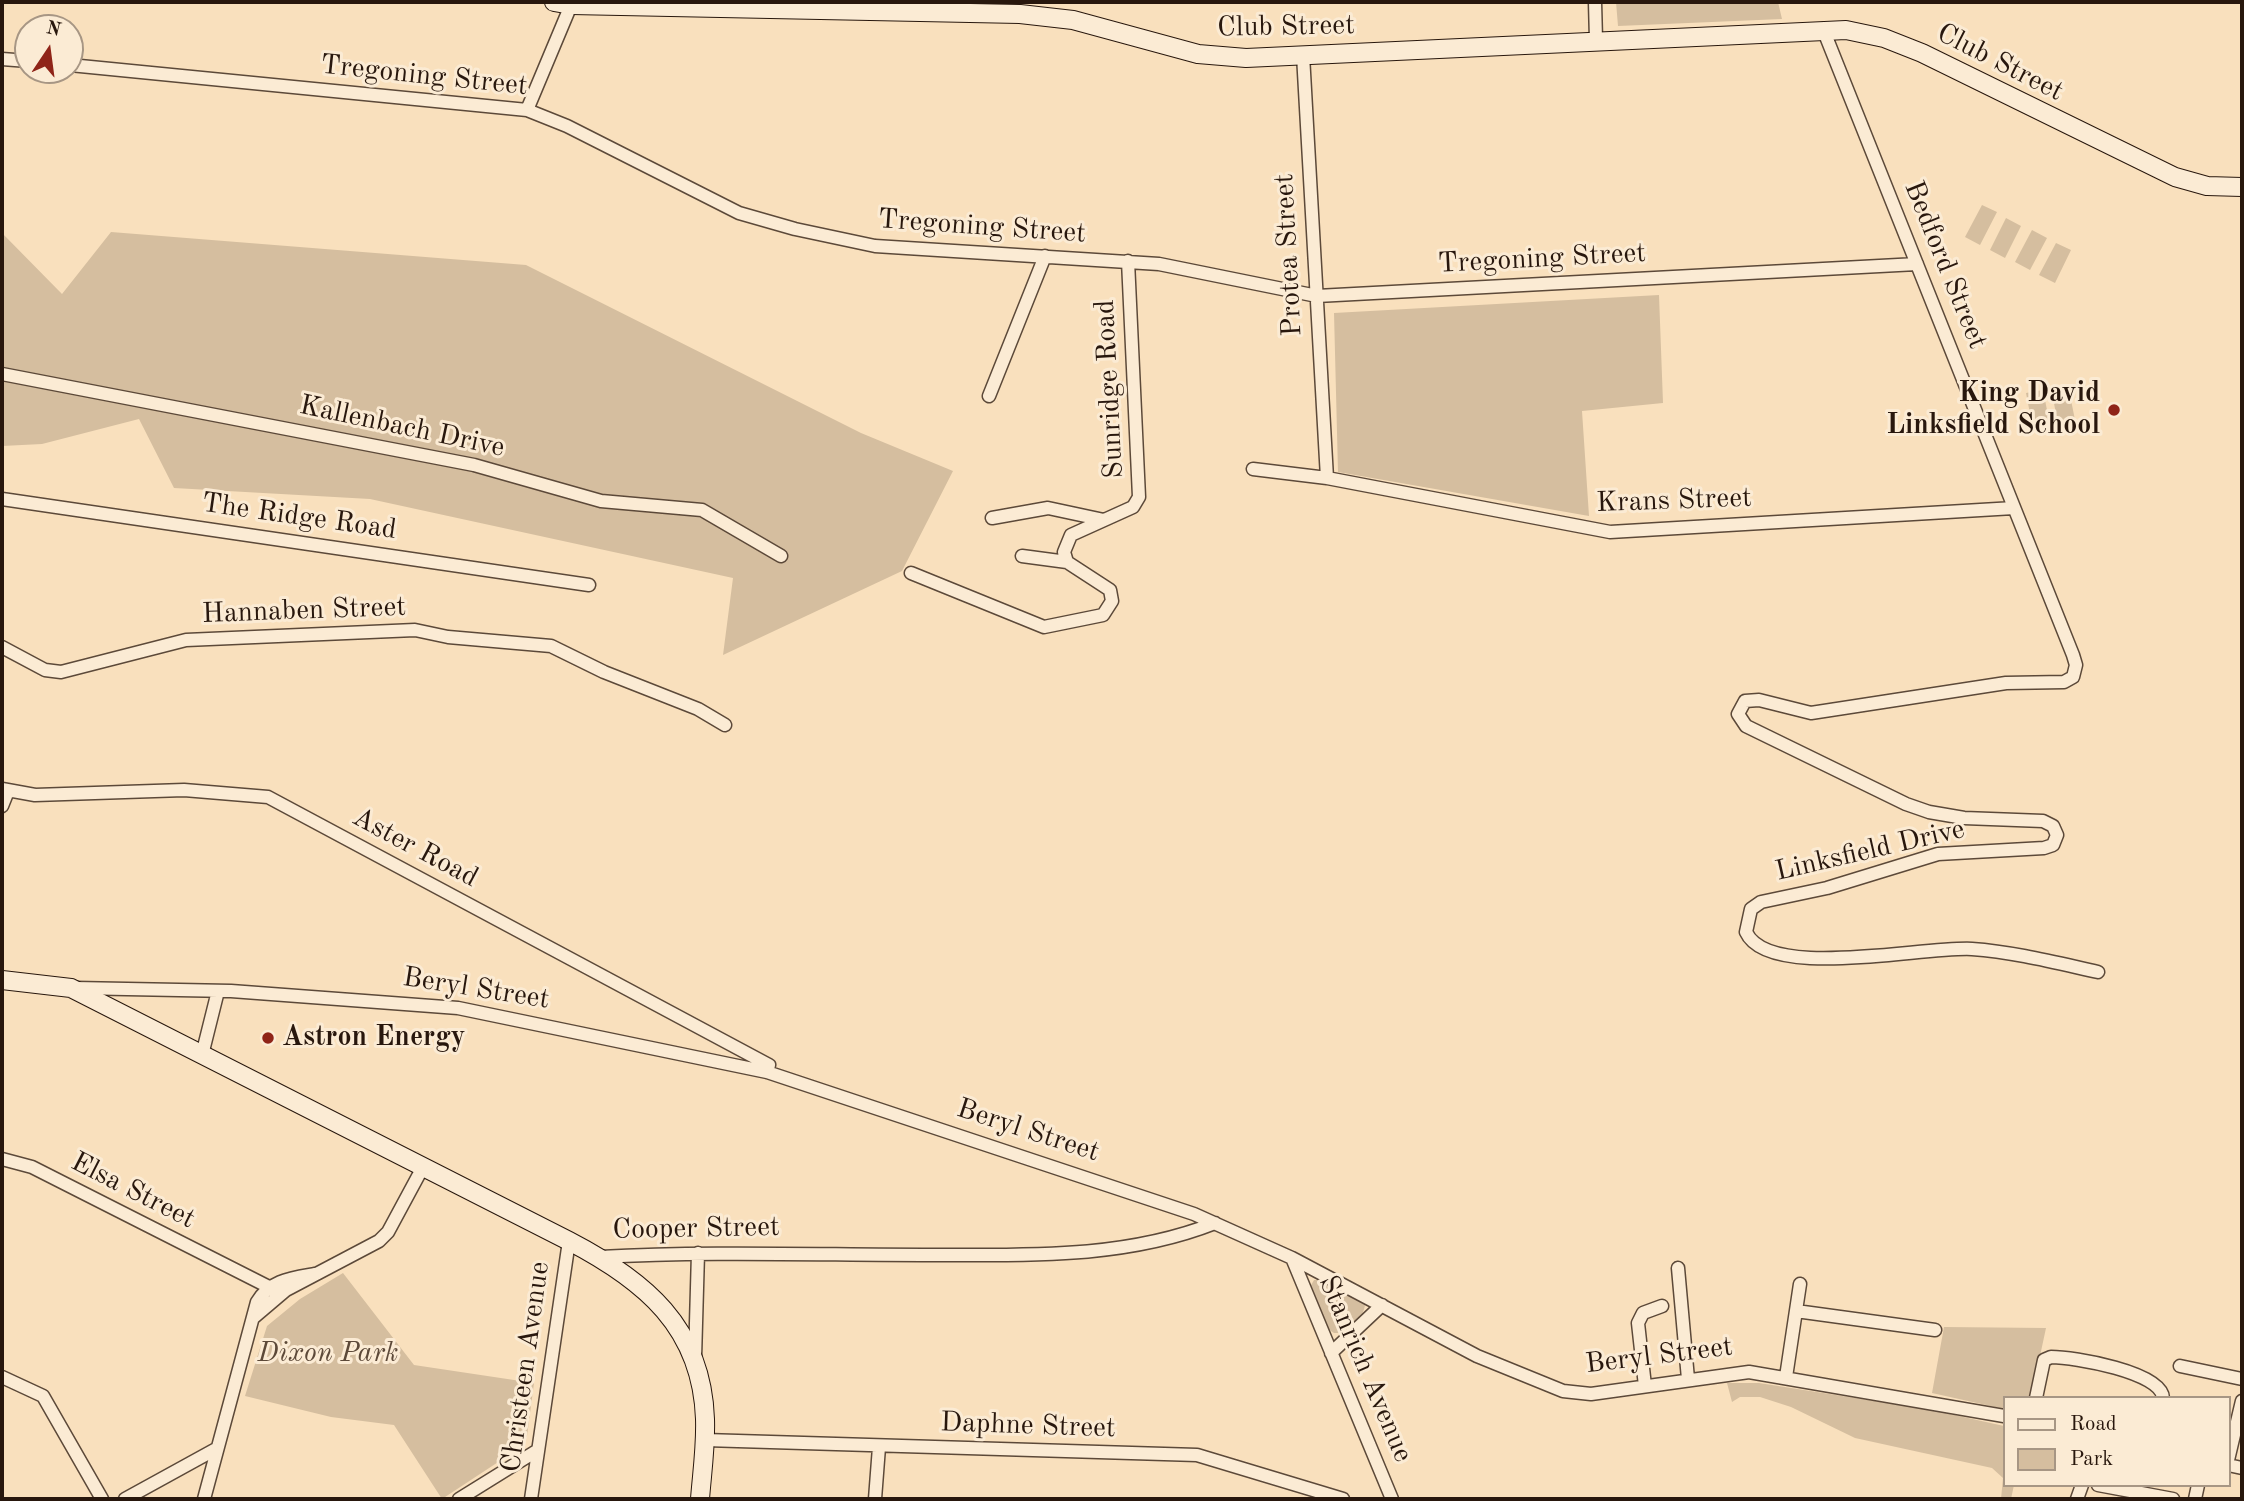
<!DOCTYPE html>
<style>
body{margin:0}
#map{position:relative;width:2244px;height:1501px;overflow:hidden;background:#f9e0bd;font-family:"Old Standard TT",serif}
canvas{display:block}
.frame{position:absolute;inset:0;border:4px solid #28170d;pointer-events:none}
.legend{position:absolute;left:2003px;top:1396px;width:228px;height:91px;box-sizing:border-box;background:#fbebd4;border:2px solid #a79684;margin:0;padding:9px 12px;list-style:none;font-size:21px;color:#28170d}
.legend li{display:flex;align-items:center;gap:14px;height:35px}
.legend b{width:35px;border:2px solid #a79684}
.north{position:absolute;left:14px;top:14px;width:70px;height:70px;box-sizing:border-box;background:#fbebd4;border:2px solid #a79684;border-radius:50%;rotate:13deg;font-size:19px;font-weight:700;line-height:28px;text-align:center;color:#28170d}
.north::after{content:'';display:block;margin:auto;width:24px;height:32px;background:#8f2418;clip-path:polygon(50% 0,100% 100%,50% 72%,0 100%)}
</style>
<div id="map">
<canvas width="2244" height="1501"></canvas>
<div class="frame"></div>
<ul class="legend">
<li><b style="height:9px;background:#fbebd4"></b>Road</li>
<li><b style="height:19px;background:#d5be9f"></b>Park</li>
</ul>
<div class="north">N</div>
</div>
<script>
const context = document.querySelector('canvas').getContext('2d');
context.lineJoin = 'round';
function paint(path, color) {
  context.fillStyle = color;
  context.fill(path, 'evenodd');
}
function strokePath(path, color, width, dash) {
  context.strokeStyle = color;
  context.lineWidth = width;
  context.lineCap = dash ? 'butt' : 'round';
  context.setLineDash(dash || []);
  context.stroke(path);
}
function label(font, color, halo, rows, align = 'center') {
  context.font = font + ' "Old Standard TT",serif';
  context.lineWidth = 6;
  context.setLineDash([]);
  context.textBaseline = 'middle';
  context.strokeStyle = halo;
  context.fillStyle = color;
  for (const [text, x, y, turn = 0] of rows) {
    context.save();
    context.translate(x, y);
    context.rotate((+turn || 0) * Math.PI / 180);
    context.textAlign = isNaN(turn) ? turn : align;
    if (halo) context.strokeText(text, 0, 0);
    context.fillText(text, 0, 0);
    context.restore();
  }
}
const green = new Path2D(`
 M 1616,2 L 1778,2 L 1782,19 L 1618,26 Z
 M 1982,205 L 1997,212 L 1980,245 L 1965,237 Z
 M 2006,218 L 2021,226 L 2005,258 L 1990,250 Z
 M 2032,230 L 2047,238 L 2030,270 L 2015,262 Z
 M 111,232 L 526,265 L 861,433 L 953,471 L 902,571 L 723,655 L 733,578 L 370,499 L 174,488 L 139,419 L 42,444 L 2,446 L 2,233 L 62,294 Z
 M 2056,243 L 2071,250 L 2055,283 L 2039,275 Z
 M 1659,295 L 1663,403 L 1582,411 L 1589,516 L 1338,472 L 1334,313 Z
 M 2068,385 L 2075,420 L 2058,424 L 2051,388 Z
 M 2043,390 L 2050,425 L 2033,429 L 2026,393 Z
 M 343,1273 L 414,1365 L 534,1383 L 527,1436 L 518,1449 L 442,1499 L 394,1425 L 331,1417 L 245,1396 L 267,1326 L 300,1299 Z
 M 1314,1280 L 1321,1280 L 1365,1305 C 1363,1319 1349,1334 1334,1333 L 1328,1329 L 1310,1287 Z
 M 1944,1327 L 2046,1328 L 2031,1398 L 2004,1398 L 2004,1409 L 1932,1393 Z
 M 1727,1383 L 1759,1383 L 1932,1410 L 2004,1426 L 2004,1485 L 2014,1485 L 2011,1499 L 2001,1499 L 2003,1478 L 1992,1468 L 1855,1438 L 1791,1407 L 1760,1397 L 1740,1397 L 1732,1402 Z`);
const street = new Path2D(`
 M 1595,2 L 1596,40
 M 1823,29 L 2073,655 L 2076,665 L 2073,677 L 2064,682 L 2006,683 L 1811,713 L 1759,700 L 1745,701 L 1738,714 L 1746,726 L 1906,804 L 1929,812 L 1964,818 L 2043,821 L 2053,826 L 2057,835 L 2053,845 L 2044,848 L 1938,854 L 1827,888 L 1761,902 L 1751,909 L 1746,932 C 1768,981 1923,946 1972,949 C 2014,952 2057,963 2098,972
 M 1303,55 L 1327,478 L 1610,532 L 2014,508
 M 2,59 L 28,61
 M 70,65 L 527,110 L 567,126 L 739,213 L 795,229 L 875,246 L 1159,264 L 1317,296 L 1917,264
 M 527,110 L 571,5
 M 2,374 L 474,465 L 601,501 L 702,510 L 781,556
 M 989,396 L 1045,256
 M 1253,469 L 1327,478
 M 2,499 L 589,585
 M 992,518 L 1048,508 L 1104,520
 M 1022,556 L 1067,562
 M 911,573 L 1044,627 L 1103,615 L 1112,601 L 1110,590 L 1067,562 L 1064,552 L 1071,535 L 1133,507 L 1139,497 L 1128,261
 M 2,647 L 45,670 L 61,672 L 186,640 L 415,630 L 448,637 L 551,646 L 604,672 L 698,709 L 725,725
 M 2,789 L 35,795 L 184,790 L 268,797 L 769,1065 L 767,1072
 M 2,806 L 8,791
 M 75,988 L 231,991 L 458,1008 L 767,1072 L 1194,1214 L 1292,1258 L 1477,1356 L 1563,1391 L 1591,1394 L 1749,1372 L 2004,1416
 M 202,1055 L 218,991
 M 2,1159 L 32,1167 L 269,1287 L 279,1295
 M 600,1257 C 710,1251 820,1255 931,1255 C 1026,1255 1124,1259 1215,1223
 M 1292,1258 L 1392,1499
 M 1678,1268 L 1688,1379
 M 1796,1311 L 1935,1330
 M 253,1318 L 286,1290 L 379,1241 L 388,1232 L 423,1167
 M 1331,1353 L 1382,1305
 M 695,1358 L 698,1253
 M 2180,1366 L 2242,1379
 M 2,1377 L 43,1396 L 102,1499
 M 1786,1377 L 1800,1284
 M 1645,1386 L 1638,1323 L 1643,1313 L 1662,1306
 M 2036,1398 L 2044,1360 L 2051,1357 C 2074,1357 2162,1372 2163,1398
 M 705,1440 L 1197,1455 L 1343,1499
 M 2228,1460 L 2242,1401
 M 2228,1465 L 2242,1468
 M 2098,1485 L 2173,1499
 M 125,1499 L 216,1449
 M 204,1499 L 257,1302 C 270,1280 292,1278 315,1274
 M 459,1499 L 538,1450
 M 531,1499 L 569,1241
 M 875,1499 L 879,1447
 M 2077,1499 L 2082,1485
 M 2195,1499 L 2198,1485`);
const secondary = new Path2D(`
 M 554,2 L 571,5 L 1020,14 L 1073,20 L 1198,54 L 1246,58 L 1846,30 L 1884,38 L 1922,53 L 2175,177 L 2207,186 L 2242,187
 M 2,980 L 71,988 L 569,1241 C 644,1280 702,1327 705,1419 C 706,1446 702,1473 700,1499`);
const markers = [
 [2114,410,7,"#8f2418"],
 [268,1038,7,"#8f2418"]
];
const streetNames = [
 ["Club Street",1286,27,-1],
 ["Club Street",2000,63,27],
 ["Tregoning Street",424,76,6],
 ["Tregoning Street",982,227,4],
 ["Protea Street",1289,255,-93],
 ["Tregoning Street",1542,259,-3],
 ["Bedford Street",1945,265,68],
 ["Sunridge Road",1110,389,-93],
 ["Kallenbach Drive",402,427,12],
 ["Krans Street",1674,501,-2],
 ["The Ridge Road",299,517,8],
 ["Hannaben Street",304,611,-2],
 ["Aster Road",415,848,28],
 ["Linksfield Drive",1870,851,-13],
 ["Beryl Street",476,989,9],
 ["Beryl Street",1028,1131,18],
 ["Elsa Street",133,1191,27],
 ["Cooper Street",696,1229,-1],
 ["Beryl Street",1659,1356,-7],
 ["Christeen Avenue",526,1367,-82],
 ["Stanrich Avenue",1365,1369,67],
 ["Daphne Street",1028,1426,2]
];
const poiNames = [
 ["King David",2100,394],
 ["Linksfield School",2100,426],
 ["Astron Energy",282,1038,"left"]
];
const parkNames = [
 ["Dixon Park",328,1354]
];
paint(green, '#d5be9f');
strokePath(street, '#5c4939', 15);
strokePath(secondary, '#28170d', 20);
strokePath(street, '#fbebd4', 12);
strokePath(secondary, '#fbebd4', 18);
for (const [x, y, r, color] of markers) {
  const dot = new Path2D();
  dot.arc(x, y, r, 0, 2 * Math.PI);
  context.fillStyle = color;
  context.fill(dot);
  strokePath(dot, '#fbebd4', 2.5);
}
label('28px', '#28170d', '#fbebd4', streetNames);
label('bold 28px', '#28170d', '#fbebd4', poiNames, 'right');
label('italic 28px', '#5c4939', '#fbebd4', parkNames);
</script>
